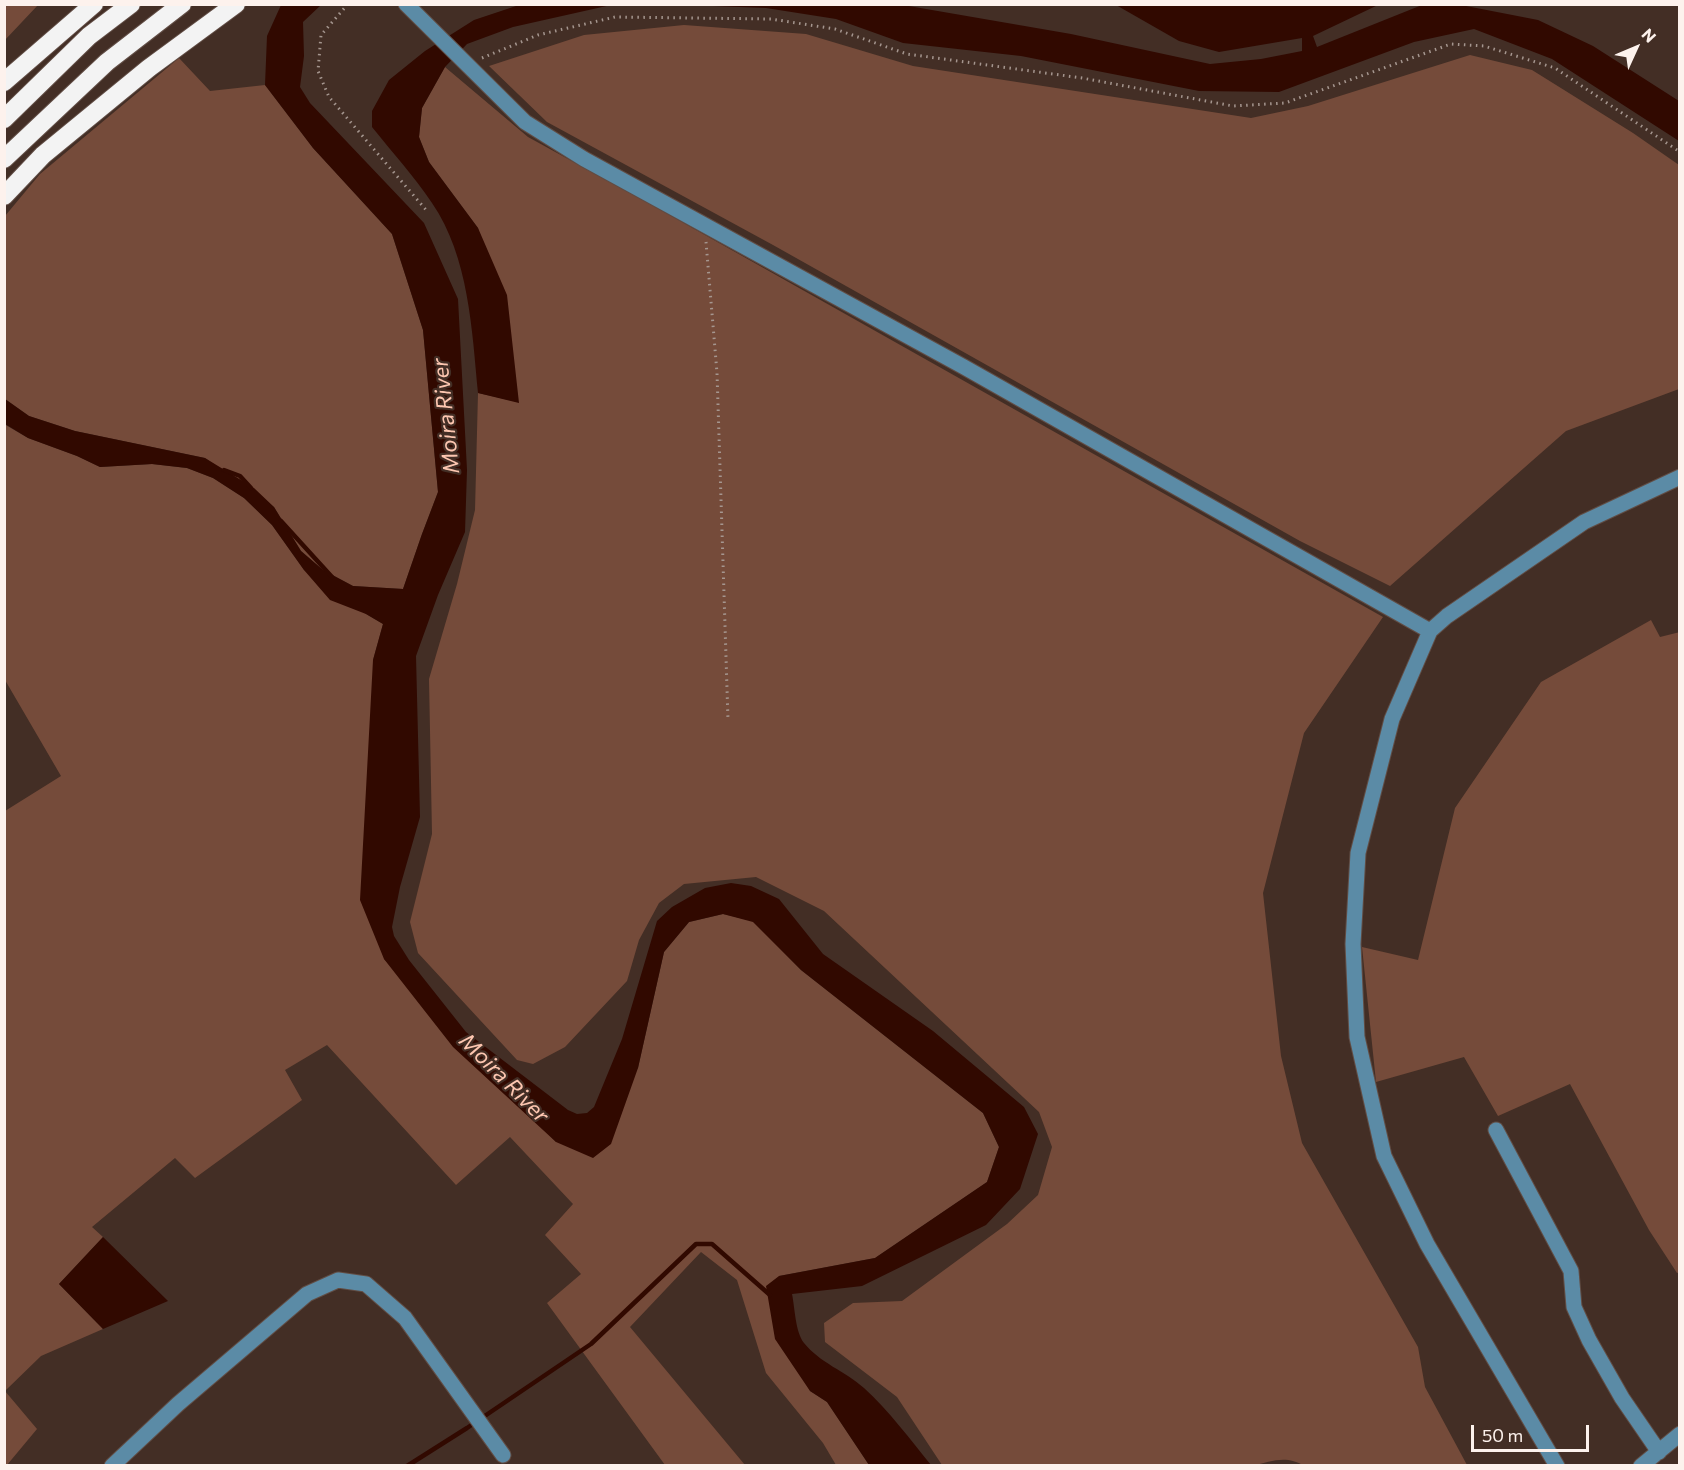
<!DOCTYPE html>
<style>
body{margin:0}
#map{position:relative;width:1684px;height:1470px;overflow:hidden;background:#432e25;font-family:Commissioner,sans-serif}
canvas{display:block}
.frame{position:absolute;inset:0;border:6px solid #fdf2ed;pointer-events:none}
.north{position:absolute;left:1606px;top:18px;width:60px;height:60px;-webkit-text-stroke:4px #432e25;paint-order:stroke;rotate:46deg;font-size:16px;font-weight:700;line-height:24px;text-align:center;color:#fdf2ed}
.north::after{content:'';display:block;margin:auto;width:21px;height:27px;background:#fdf2ed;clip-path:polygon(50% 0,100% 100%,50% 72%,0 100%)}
.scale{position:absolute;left:1471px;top:1425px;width:118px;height:27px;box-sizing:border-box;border:3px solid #fdf2ed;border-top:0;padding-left:8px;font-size:18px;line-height:21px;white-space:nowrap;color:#fdf2ed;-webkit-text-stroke:4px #432e25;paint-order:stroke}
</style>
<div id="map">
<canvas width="1684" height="1470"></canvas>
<div class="frame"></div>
<div class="north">N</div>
<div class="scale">50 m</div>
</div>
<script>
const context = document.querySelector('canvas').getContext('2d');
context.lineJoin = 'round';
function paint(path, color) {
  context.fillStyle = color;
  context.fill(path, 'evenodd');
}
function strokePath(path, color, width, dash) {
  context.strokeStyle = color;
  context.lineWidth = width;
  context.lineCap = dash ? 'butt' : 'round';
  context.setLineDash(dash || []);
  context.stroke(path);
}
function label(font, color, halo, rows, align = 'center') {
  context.font = font + ' Commissioner,sans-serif';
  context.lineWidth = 4.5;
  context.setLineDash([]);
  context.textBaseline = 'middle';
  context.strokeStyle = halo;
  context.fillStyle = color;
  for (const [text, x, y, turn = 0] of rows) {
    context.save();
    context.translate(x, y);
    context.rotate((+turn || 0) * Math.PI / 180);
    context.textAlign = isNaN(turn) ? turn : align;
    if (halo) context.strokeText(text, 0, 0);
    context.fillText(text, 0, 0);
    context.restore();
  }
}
const green = new Path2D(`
 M 5,4 L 38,5 L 5,40 L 4,5 Z
 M 684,25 L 806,34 L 913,66 L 1251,118 L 1308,106 L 1470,55 L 1532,70 L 1633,133 L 1679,165 L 1679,389 L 1566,431 L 1390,586 L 1300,541 L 773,245 L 547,122 L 489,66 L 584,35 Z
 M 179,58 L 210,91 L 265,85 L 313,148 L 392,234 L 423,330 L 438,492 L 422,534 L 403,589 L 353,586 L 323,570 L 301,551 L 274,507 L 205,458 L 75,431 L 29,416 L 5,399 L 5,216 L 40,174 Z
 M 445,67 L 528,137 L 650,204 L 1383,617 L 1304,733 L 1263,893 L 1281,1056 L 1302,1143 L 1418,1347 L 1425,1387 L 1467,1465 L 1304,1466 C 1287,1455 1271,1461 1253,1466 L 942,1465 L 897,1397 L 825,1342 L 824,1323 L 853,1303 L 902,1301 L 1007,1224 L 1038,1195 L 1052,1147 L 1039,1112 L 824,911 L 756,877 L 684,884 L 659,903 L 639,940 L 627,981 L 565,1047 L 533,1064 L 517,1060 L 418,953 L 410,922 L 432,834 L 429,679 L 457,584 L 475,510 L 478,393 L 518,402 L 478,228 L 429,162 L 419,137 L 422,108 Z
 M 4,424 L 28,438 L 77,456 L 100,467 L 152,464 L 187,468 L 213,478 L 244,498 L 272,525 L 304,570 L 366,614 L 383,624 L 373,660 L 384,959 L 556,1142 L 638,1068 L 664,952 L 689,922 L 723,914 L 753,921 L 801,970 L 983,1113 L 999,1147 L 987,1182 L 875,1258 L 779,1276 L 810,1391 L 827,1402 L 869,1465 L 836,1465 L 823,1443 L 766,1373 L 737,1280 L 701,1252 L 630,1327 L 745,1465 L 665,1465 L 547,1303 L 581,1274 L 545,1235 L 573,1204 L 510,1137 L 456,1185 L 327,1045 L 285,1070 L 302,1100 L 195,1178 L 175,1158 L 92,1227 L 103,1237 L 59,1284 L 103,1329 L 41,1356 L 5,1391 L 37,1429 L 7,1465 L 5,1465 L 5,811 L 61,776 L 5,680 Z
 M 1651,620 L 1660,637 L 1680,632 L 1680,1272 L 1677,1273 L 1649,1230 L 1570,1084 L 1498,1116 L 1464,1057 L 1376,1082 L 1362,947 L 1418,960 L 1455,808 L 1541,682 Z`);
const water = new Path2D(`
 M 281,5 L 321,5 L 303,22 L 304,56 L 300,87 L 310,103 L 424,223 L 458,299 L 467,470 L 465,532 L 438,595 L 416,656 L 420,817 L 400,887 L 392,927 L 394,936 L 409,960 L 466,1032 L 568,1110 L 577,1114 L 587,1113 L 594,1107 L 622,1039 L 657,921 L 672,907 L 705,888 L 731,883 L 751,886 L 779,899 L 823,954 L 933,1031 L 1024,1107 L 1038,1134 L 1020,1189 L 986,1225 L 862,1286 L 792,1294 C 795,1308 795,1331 804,1343 C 820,1363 845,1371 864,1388 C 889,1411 910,1439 931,1465 L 869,1465 L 827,1402 L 810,1391 L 775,1339 L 766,1286 L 779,1276 L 875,1258 L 987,1182 L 999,1147 L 983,1113 L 801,970 L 753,922 L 723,914 L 689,922 L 664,952 L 638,1068 L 611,1144 L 593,1158 L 556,1142 L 453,1047 L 384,959 L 360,900 L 373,660 L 383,624 L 366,614 L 330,600 L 304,570 L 272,525 L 244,498 L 213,478 L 187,468 L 152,464 L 100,467 L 77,456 L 28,438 L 5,424 L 5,399 L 29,416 L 75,431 L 205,458 L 254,488 L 274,507 L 301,551 L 323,570 L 353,586 L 403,589 L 422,534 L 438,492 L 423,330 L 392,234 L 313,148 L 265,85 L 267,36 Z
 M 519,5 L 611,5 L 513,27 L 467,44 L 445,67 L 422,108 L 419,137 L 429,162 L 478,228 L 507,295 L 519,403 L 478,393 C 472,330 469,257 432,203 C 414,176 392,152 372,127 L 372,111 L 389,80 L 425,51 L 474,20 Z
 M 687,5 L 903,5 L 1071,34 L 1210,64 L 1261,59 L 1302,51 L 1302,38 L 1219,52 L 1179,41 L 1116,5 L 1378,5 L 1313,36 L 1317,47 L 1422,5 L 1461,5 L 1538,20 L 1593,46 L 1679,101 L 1679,141 L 1552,59 L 1474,29 L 1414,42 L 1279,92 L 1199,91 L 1021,56 L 903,43 L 836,19 L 766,8 Z
 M 103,1237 L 168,1301 L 103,1329 L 59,1284 Z`);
const stream = new Path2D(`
 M 224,470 L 240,476 L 251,488
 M 281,521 L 332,577
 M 407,1466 L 467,1428 L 591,1344 L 696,1244 L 712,1244 L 770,1295`);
const path = new Path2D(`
 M 348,4 L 321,35 L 318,71 L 329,97 L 427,211
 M 482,58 L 538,35 L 615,17 L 771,19 L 835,29 L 907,54 L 1082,78 L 1233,106 L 1285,103 L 1451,44 L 1484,46 L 1555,68 L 1680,152
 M 706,242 L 717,373 L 728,720`);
const minor = new Path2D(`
 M 406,4 L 525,122 L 584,159 L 964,367 L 1430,631 L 1392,719 L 1358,853 L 1353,944 L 1357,1037 L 1384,1156 L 1427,1244 L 1557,1466
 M 1430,631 L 1447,616 L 1584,522 L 1680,477
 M 1496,1130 L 1571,1271 L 1574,1307 L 1589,1340 L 1622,1398 L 1659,1452
 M 112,1466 L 178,1404 L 307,1294 L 338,1280 L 366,1284 L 405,1318 L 503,1455
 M 1641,1466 L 1680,1434`);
const highway = new Path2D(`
 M 4,82 L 94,4
 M 4,119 L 89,36 L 131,4
 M 4,159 L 107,62 L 182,4
 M 4,196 L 43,155 L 149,68 L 236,4`);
const waterNames = [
 ["Moira River",446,416,-96],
 ["Moira River",504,1078,45]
];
paint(green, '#754b3a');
paint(water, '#310900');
strokePath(stream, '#310900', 4.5);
strokePath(minor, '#614d45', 17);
strokePath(highway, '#614d45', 20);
strokePath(path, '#a5968f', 3, [1.5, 4.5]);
strokePath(minor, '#5b8ba6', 15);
strokePath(highway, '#f3f3f3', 18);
label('italic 22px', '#fdc6b0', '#432e25', waterNames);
</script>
